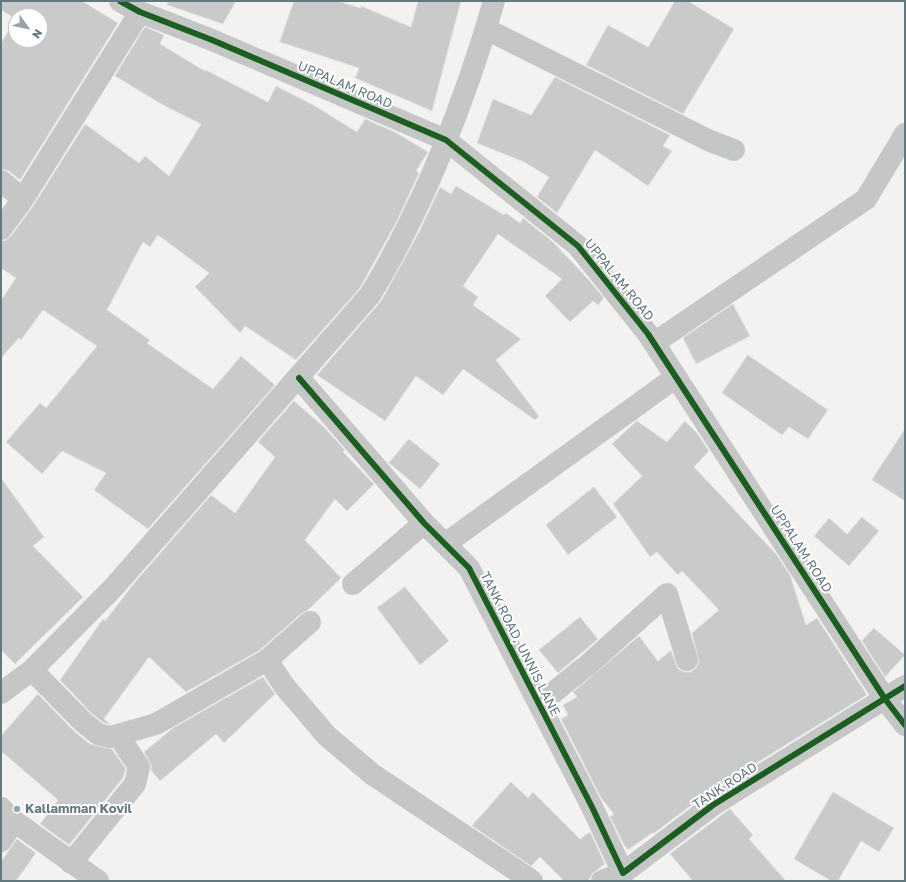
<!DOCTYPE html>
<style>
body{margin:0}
#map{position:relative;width:906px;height:882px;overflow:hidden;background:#f3f2f1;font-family:"Golos Text",sans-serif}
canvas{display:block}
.frame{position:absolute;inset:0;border:2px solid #64787f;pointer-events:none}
.north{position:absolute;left:8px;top:8px;width:40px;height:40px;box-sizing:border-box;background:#fff;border:1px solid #c1c9cc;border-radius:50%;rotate:123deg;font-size:11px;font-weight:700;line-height:16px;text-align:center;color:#64787f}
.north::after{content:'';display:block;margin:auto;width:14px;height:18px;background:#96a3a7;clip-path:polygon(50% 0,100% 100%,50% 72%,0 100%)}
</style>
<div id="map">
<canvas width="906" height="882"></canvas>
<div class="frame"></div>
<div class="north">N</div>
</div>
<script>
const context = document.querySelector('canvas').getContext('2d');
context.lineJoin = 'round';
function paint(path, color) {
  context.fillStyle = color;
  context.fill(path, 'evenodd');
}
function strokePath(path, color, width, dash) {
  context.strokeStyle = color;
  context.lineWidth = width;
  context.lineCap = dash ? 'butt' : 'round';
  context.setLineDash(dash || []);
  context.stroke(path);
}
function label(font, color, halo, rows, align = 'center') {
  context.font = font + ' "Golos Text",sans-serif';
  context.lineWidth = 4;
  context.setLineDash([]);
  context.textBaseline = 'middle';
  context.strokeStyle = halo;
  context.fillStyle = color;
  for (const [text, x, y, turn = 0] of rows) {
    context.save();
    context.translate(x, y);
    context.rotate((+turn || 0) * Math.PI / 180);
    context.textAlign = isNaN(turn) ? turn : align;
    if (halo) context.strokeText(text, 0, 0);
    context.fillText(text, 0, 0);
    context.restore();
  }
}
const building = new Path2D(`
 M 1,1 L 82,1 L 118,23 L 20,180 L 9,171 L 1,169 L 1,43 L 16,19 L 1,10 ZM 16,16 L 40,16 L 40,40 L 16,40 Z
 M 168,1 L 236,1 L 223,24 L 167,5 Z
 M 294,1 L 338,1 L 360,8 L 361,6 L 411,27 L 418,1 L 461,1 L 432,111 L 355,78 L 359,68 L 280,42 Z
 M 675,1 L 688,1 L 734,29 L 683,114 L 586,65 L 608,25 L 648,47 Z
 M 145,27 L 164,35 L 160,44 L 205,71 L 206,70 L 268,102 L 276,86 L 315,106 L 357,132 L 365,119 L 395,132 L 428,152 L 416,171 L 419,173 L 397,221 L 360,288 L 296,360 L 245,326 L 240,333 L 195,287 L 209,273 L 158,235 L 150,247 L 143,242 L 107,310 L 150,340 L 147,343 L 213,389 L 241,356 L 275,385 L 148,529 L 94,490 L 106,473 L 62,451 L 42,474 L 6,442 L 40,403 L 46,408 L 97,346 L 43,310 L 21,340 L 19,338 L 1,358 L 1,300 L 16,278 L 1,268 L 1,241 L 6,240 L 11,236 L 33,206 L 85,124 L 139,163 L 145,156 L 169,176 L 201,124 L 163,105 L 115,76 Z
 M 555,77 L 670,135 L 663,146 L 672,151 L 648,186 L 595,150 L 557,213 L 537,197 L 549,177 L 524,162 L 477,143 L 493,99 L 531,115 Z
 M 456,186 L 504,215 L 506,213 L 520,223 L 523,218 L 553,242 L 588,279 L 604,298 L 598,305 L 593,301 L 570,322 L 545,296 L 562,279 L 498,234 L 463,286 L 478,297 L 473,305 L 521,339 L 496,360 L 539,416 L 535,420 L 463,369 L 443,395 L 416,376 L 385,421 L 317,375 L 381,301 L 419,232 L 440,187 L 451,194 Z
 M 733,304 L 750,336 L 696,364 L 683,338 Z
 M 748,355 L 828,410 L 808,439 L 789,427 L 782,435 L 722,393 Z
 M 294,401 L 324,427 L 345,450 L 343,452 L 374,484 L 347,511 L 335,499 L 305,540 L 341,578 L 308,610 L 302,613 L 260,650 L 186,692 L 149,657 L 104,719 L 110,724 L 104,723 L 91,713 L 60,680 L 103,619 L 105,621 L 135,582 L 211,495 L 235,513 L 275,457 L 258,442 Z
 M 637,421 L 667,442 L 685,421 L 697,433 L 709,451 L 694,467 L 776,554 L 790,575 L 806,625 L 817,618 L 867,695 L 706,794 L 653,834 L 652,833 L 628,850 L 624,845 L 610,817 L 614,814 L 601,798 L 561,719 L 568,715 L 563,705 L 577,697 L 573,692 L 639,636 L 658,661 L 671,650 L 678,669 L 685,672 L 691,672 L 696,668 L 699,662 L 692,633 L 719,610 L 682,571 L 678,575 L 657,552 L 650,557 L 613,504 L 642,476 L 612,444 Z
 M 905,429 L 905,501 L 872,480 Z
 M 409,439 L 440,464 L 420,489 L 389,463 Z
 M 1,478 L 44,537 L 33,546 L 83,597 L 15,664 L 1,650 Z
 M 594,487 L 617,517 L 568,555 L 546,525 Z
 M 862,517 L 879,531 L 849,566 L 814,536 L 829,518 L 847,534 Z
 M 405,587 L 449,641 L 420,665 L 377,608 Z
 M 580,617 L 598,639 L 558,673 L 539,650 Z
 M 874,628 L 905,655 L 885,677 L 862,641 Z
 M 263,677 L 275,694 L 224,743 L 216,734 L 160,781 L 151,770 L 151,765 L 144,752 L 173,728 Z
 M 38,694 L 74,731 L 90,744 L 112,749 L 126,769 L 123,778 L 69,845 L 40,824 L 58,800 L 1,751 L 1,736 Z
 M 511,782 L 528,798 L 533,792 L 580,839 L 590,832 L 605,864 L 593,873 L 588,881 L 564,881 L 540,857 L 531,866 L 472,826 Z
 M 833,792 L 894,828 L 879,852 L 861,841 L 838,881 L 831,881 L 794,859 Z
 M 730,809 L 753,835 L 749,839 L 786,881 L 693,881 L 670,854 Z
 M 17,839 L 36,853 L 16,881 L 1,881 L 1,862 Z`);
const minor = new Path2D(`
 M 120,1 L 140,12 L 212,40 L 446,140 L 578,246 L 648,334 L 885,699 L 905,725
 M 486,29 L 710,141 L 734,150
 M 1,181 L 23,199
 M 1,229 L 23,199 L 140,12
 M 654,343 L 866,199 L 905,134
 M 299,378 L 424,523 L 469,568 L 592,807 L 623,873 L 713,805 L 905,686
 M 445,544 L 676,377
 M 353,584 L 424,523
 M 267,660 L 285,687 L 327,736 L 372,774 L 532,881
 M 32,670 L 83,722 L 98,734 L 110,737 L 156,724 L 267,660 L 310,622
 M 1,693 L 32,670 L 113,588 L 370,295 C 423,208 466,99 494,1
 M 539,704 L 590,663 L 667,594 L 687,660
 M 1,808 L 14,821 L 98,881
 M 1,841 L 14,821
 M 71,863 L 135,784 L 139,767 L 118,735
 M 602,881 L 623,873`);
const cycleway = new Path2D(`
 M 120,1 L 140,12 L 212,40 L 446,140 L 578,246 L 648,334 L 885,699 L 905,725
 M 299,378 L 424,523 L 469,568 L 592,807 L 623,873 L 713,805 L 905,686`);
const markers = [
 [17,809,4,"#96a3a7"]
];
const streetNames = [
 ["UPPALAM ROAD",345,85,23],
 ["UPPALAM ROAD",619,280,51],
 ["UPPALAM ROAD",801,549,57],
 ["TANK ROAD, UNNIS LANE",520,644,63],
 ["TANK ROAD",725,786,-33]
];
const poiNames = [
 ["Kallamman Kovil",25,809]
];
paint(building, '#c9caca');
strokePath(building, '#e2e2e0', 1);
strokePath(minor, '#c5c7c6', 22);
strokePath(cycleway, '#1b5e20', 6);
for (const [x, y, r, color] of markers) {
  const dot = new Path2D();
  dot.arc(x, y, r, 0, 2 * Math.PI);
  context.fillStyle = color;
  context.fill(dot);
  strokePath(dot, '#fff', 1.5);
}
label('13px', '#64787f', '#fff', streetNames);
label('bold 13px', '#64787f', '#fff', poiNames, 'left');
</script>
